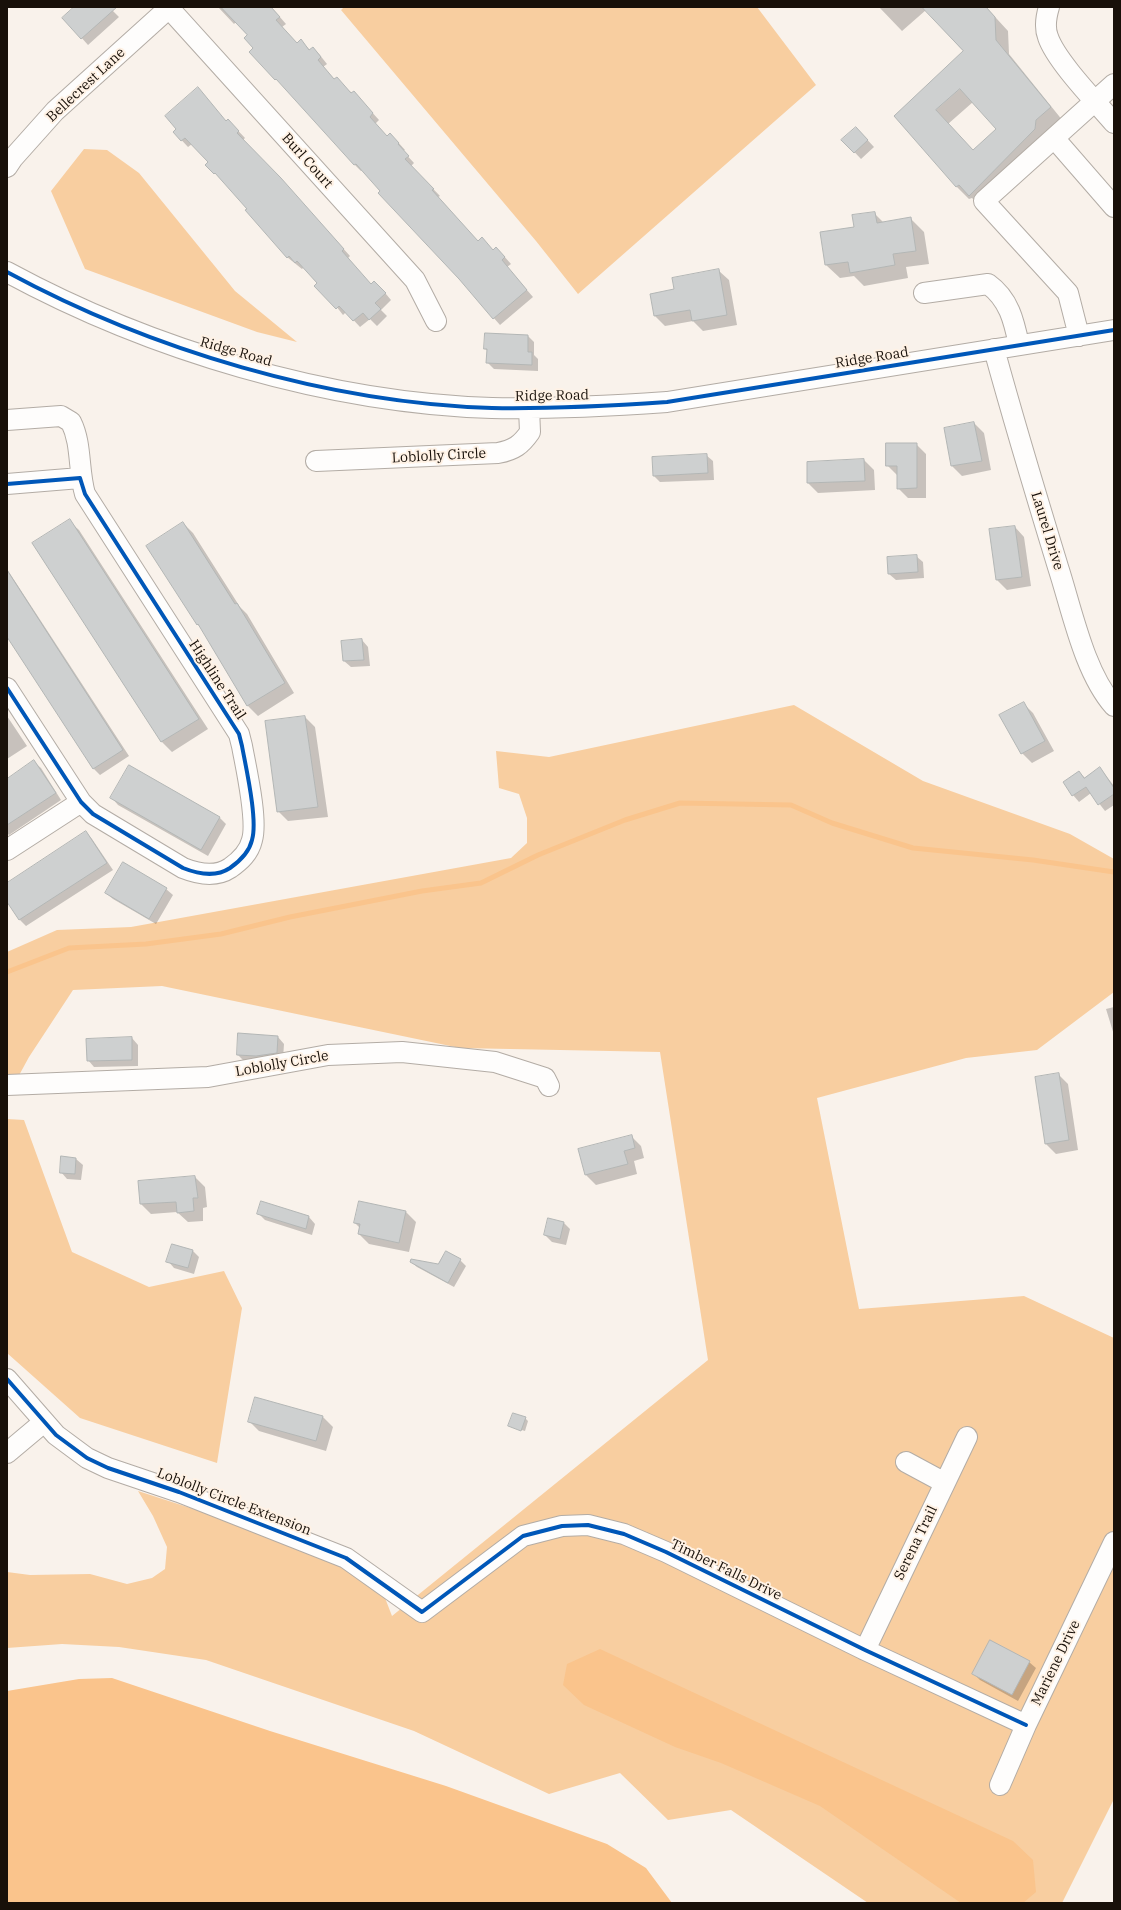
<!DOCTYPE html>
<style>
body{margin:0}
#map{position:relative;width:1121px;height:1910px;overflow:hidden;background:#f9f2eb;font-family:"IBM Plex Serif",serif}
canvas{display:block}
.frame{position:absolute;inset:0;border:8px solid #181009;pointer-events:none}
</style>
<div id="map">
<canvas width="1121" height="1910"></canvas>
<div class="frame"></div>
</div>
<script>
const context = document.querySelector('canvas').getContext('2d');
context.lineJoin = 'round';
function paint(path, color) {
  context.fillStyle = color;
  context.fill(path, 'evenodd');
}
function strokePath(path, color, width, dash) {
  context.strokeStyle = color;
  context.lineWidth = width;
  context.lineCap = dash ? 'butt' : 'round';
  context.setLineDash(dash || []);
  context.stroke(path);
}
function label(font, color, halo, rows, align = 'center') {
  context.font = font + ' "IBM Plex Serif",serif';
  context.lineWidth = 4;
  context.setLineDash([]);
  context.textBaseline = 'middle';
  context.strokeStyle = halo;
  context.fillStyle = color;
  for (const [text, x, y, turn = 0] of rows) {
    context.save();
    context.translate(x, y);
    context.rotate((+turn || 0) * Math.PI / 180);
    context.textAlign = isNaN(turn) ? turn : align;
    if (halo) context.strokeText(text, 0, 0);
    context.fillText(text, 0, 0);
    context.restore();
  }
}
const forest = new Path2D(`
 M 344,7 L 757,7 L 816,85 L 578,294 L 536,241 L 341,10 Z
 M 84,149 L 107,150 L 139,173 L 235,291 L 297,342 L 257,332 L 85,269 L 51,191 Z
 M 794,705 L 923,781 L 1070,834 L 1114,859 L 1114,992 L 1037,1050 L 966,1058 L 817,1098 L 859,1309 L 1024,1296 L 1114,1338 L 1114,1799 L 1062,1903 L 868,1903 L 731,1810 L 668,1820 L 620,1773 L 549,1794 L 414,1731 L 206,1660 L 119,1647 L 62,1644 L 7,1648 L 7,1572 L 30,1575 L 90,1574 L 127,1584 L 152,1578 L 165,1569 L 167,1547 L 153,1516 L 138,1491 L 323,1551 L 380,1585 L 392,1616 L 708,1360 L 660,1052 L 460,1048 L 162,986 L 73,990 L 29,1057 L 17,1079 L 7,1078 L 7,952 L 57,930 L 131,927 L 511,858 L 527,843 L 527,818 L 519,794 L 499,788 L 496,751 L 549,757 Z
 M 7,1119 L 24,1120 L 72,1252 L 149,1287 L 224,1271 L 242,1308 L 217,1463 L 80,1418 L 7,1353 Z`);
const water = new Path2D(`
 M 600,1649 L 1013,1841 L 1033,1860 L 1036,1892 L 1023,1903 L 961,1903 L 820,1806 L 721,1763 L 675,1747 L 584,1705 L 563,1685 L 567,1664 Z
 M 112,1678 L 270,1731 L 446,1786 L 607,1844 L 646,1868 L 672,1903 L 7,1903 L 7,1691 L 79,1679 Z`);
const shadow = new Path2D(`
 M 73,7 L 109,7 L 119,17 L 88,45 L 64,18 L 74,8 Z
 M 218,7 L 273,7 L 272,8 L 286,24 L 282,27 L 297,44 L 307,47 L 310,50 L 313,48 L 319,54 L 327,64 L 323,67 L 335,80 L 360,99 L 379,120 L 375,124 L 387,137 L 397,141 L 405,150 L 403,151 L 414,163 L 411,166 L 440,196 L 438,197 L 478,242 L 503,255 L 511,264 L 507,267 L 533,297 L 500,325 L 363,170 L 361,171 L 355,165 L 283,85 L 276,79 L 254,48 L 248,35 L 236,22 L 234,24 Z
 M 879,7 L 986,7 L 1008,31 L 1009,54 L 1063,121 L 983,208 L 972,198 L 969,199 L 956,186 L 895,116 L 964,51 L 926,10 L 902,31 ZM 973,102 L 997,129 L 973,151 L 948,124 Z
 M 228,120 L 245,138 L 243,140 L 287,186 L 350,256 L 348,258 L 371,285 L 381,288 L 391,300 L 381,310 L 387,316 L 377,326 L 370,319 L 360,327 L 346,312 L 343,315 L 318,283 L 304,267 L 302,269 L 287,257 L 248,209 L 222,179 L 207,165 L 210,162 L 192,144 L 188,147 L 174,132 Z
 M 862,134 L 874,147 L 861,159 L 843,140 Z
 M 874,213 L 884,223 L 910,218 L 924,232 L 929,264 L 906,267 L 908,278 L 864,286 L 854,276 L 840,278 L 826,265 L 821,233 L 855,227 Z
 M 719,271 L 729,280 L 737,325 L 703,331 L 693,321 L 665,326 L 655,316 L 651,294 L 675,290 Z
 M 528,336 L 534,342 L 534,355 L 538,359 L 538,371 L 494,369 L 488,363 L 488,351 L 485,349 Z
 M 974,423 L 984,433 L 991,470 L 962,476 L 952,466 Z
 M 916,444 L 926,454 L 926,498 L 908,498 L 898,488 L 898,476 L 887,465 Z
 M 706,455 L 713,461 L 714,480 L 660,482 L 654,476 Z
 M 864,460 L 874,470 L 875,490 L 818,493 L 808,483 Z
 M 69,521 L 79,530 L 208,729 L 172,752 L 162,742 L 34,543 Z
 M 183,523 L 193,533 L 240,607 L 247,614 L 294,693 L 258,716 L 248,706 L 204,631 L 197,624 Z
 M 1015,527 L 1024,537 L 1031,586 L 1007,590 L 997,580 Z
 M 916,556 L 923,562 L 924,578 L 896,580 L 889,574 Z
 M 7,569 L 129,756 L 100,775 L 94,769 L 7,635 Z
 M 362,640 L 368,647 L 370,666 L 351,667 L 344,661 Z
 M 1023,703 L 1033,713 L 1054,751 L 1032,763 L 1022,753 Z
 M 7,716 L 27,746 L 7,759 Z
 M 305,717 L 315,727 L 328,817 L 288,821 L 278,811 Z
 M 34,762 L 41,768 L 61,800 L 9,835 L 7,833 L 7,780 Z
 M 1100,768 L 1114,786 L 1114,805 L 1105,811 L 1091,793 L 1079,802 L 1073,795 L 1079,772 L 1085,778 Z
 M 112,798 L 219,817 L 226,824 L 208,856 L 118,805 Z
 M 86,832 L 92,839 L 113,870 L 26,926 L 20,920 L 7,900 L 7,884 Z
 M 166,889 L 173,895 L 156,924 L 113,899 L 106,893 Z
 M 1114,1007 L 1114,1035 L 1106,1009 Z
 M 278,1037 L 284,1044 L 283,1059 L 244,1061 L 238,1055 Z
 M 132,1038 L 138,1045 L 138,1066 L 94,1067 L 88,1060 Z
 M 1058,1074 L 1068,1084 L 1078,1150 L 1056,1154 L 1046,1144 Z
 M 631,1136 L 641,1146 L 644,1158 L 634,1161 L 637,1174 L 596,1185 L 586,1175 L 579,1150 Z
 M 62,1157 L 76,1159 L 83,1165 L 81,1180 L 67,1179 L 61,1172 Z
 M 195,1177 L 205,1187 L 207,1207 L 203,1208 L 203,1221 L 188,1222 L 177,1212 L 151,1214 L 141,1204 Z
 M 262,1203 L 309,1217 L 315,1224 L 312,1235 L 265,1220 L 259,1214 Z
 M 406,1212 L 416,1222 L 409,1252 L 369,1244 L 359,1234 L 360,1228 L 355,1223 Z
 M 564,1223 L 570,1229 L 566,1245 L 552,1242 L 545,1235 Z
 M 173,1245 L 193,1251 L 199,1257 L 194,1274 L 174,1268 L 168,1261 Z
 M 460,1260 L 466,1266 L 454,1287 L 417,1267 L 411,1262 L 439,1266 Z
 M 256,1398 L 323,1417 L 333,1427 L 326,1451 L 259,1431 L 249,1421 Z
 M 525,1418 L 528,1421 L 525,1431 L 509,1426 Z
 M 1029,1662 L 1036,1668 L 1018,1701 L 980,1680 L 974,1674 Z`);
const stream = new Path2D(`
 M 7,972 L 69,948 L 146,944 L 221,934 L 290,917 L 422,891 L 481,883 L 538,855 L 625,820 L 680,803 L 791,805 L 832,823 L 913,848 L 1033,860 L 1114,872`);
const building = new Path2D(`
 M 74,7 L 117,7 L 81,39 L 62,18 Z
 M 221,7 L 271,7 L 280,17 L 276,20 L 297,43 L 301,39 L 309,50 L 313,47 L 321,57 L 318,60 L 334,79 L 337,77 L 351,93 L 354,91 L 373,113 L 370,117 L 387,136 L 390,133 L 399,143 L 398,144 L 409,156 L 405,159 L 434,189 L 432,190 L 478,241 L 482,237 L 493,250 L 496,247 L 505,257 L 502,260 L 527,290 L 493,319 L 459,279 L 378,193 L 380,191 L 356,164 L 354,165 L 276,79 L 275,80 L 249,52 L 253,48 L 244,38 L 247,35 Z
 M 922,7 L 986,7 L 995,17 L 996,40 L 1051,107 L 1036,120 L 1035,129 L 969,196 L 959,185 L 956,187 L 894,116 L 963,51 ZM 960,89 L 996,129 L 973,150 L 936,110 Z
 M 198,87 L 226,121 L 228,119 L 239,131 L 237,133 L 281,178 L 344,249 L 342,251 L 371,284 L 374,281 L 386,293 L 375,303 L 381,309 L 369,320 L 363,313 L 353,321 L 339,306 L 336,309 L 314,286 L 317,283 L 297,261 L 295,263 L 289,256 L 287,258 L 245,210 L 247,209 L 215,173 L 214,174 L 205,165 L 208,162 L 185,138 L 181,141 L 173,132 L 176,129 L 165,116 Z
 M 856,127 L 868,140 L 854,153 L 841,140 Z
 M 875,212 L 877,223 L 911,217 L 916,251 L 893,254 L 895,265 L 850,273 L 848,262 L 825,265 L 820,232 L 854,227 L 852,215 Z
 M 719,269 L 727,315 L 692,321 L 690,310 L 654,316 L 650,294 L 674,289 L 672,278 Z
 M 485,333 L 528,335 L 528,352 L 532,352 L 532,365 L 486,363 L 487,349 L 484,349 Z
 M 974,422 L 982,461 L 951,466 L 944,428 Z
 M 886,443 L 917,443 L 917,488 L 897,489 L 897,466 L 886,466 Z
 M 707,454 L 708,473 L 653,476 L 652,457 Z
 M 864,459 L 865,481 L 807,483 L 807,462 Z
 M 70,519 L 199,719 L 161,742 L 32,543 Z
 M 183,522 L 235,604 L 237,603 L 285,683 L 247,706 L 198,624 L 197,625 L 146,546 Z
 M 1015,526 L 1022,577 L 996,580 L 989,529 Z
 M 917,555 L 918,572 L 888,574 L 887,557 Z
 M 7,570 L 123,750 L 93,769 L 7,637 Z
 M 362,639 L 364,660 L 343,661 L 341,641 Z
 M 1024,702 L 1045,741 L 1021,754 L 999,715 Z
 M 305,716 L 318,807 L 277,812 L 265,721 Z
 M 34,760 L 56,793 L 7,825 L 7,779 Z
 M 129,765 L 220,817 L 201,850 L 110,798 Z
 M 1100,767 L 1114,788 L 1114,794 L 1098,805 L 1086,787 L 1072,796 L 1063,782 L 1079,771 L 1084,778 Z
 M 86,831 L 107,863 L 19,920 L 7,902 L 7,883 Z
 M 123,862 L 167,888 L 149,919 L 105,893 Z
 M 238,1033 L 278,1036 L 277,1053 L 256,1056 L 237,1055 Z
 M 132,1037 L 132,1060 L 87,1061 L 86,1039 Z
 M 1059,1073 L 1069,1140 L 1045,1144 L 1035,1077 Z
 M 632,1135 L 635,1148 L 624,1151 L 628,1164 L 585,1175 L 578,1149 Z
 M 61,1156 L 76,1158 L 75,1174 L 60,1173 Z
 M 195,1176 L 198,1198 L 193,1198 L 194,1211 L 177,1213 L 176,1202 L 140,1204 L 138,1181 Z
 M 261,1201 L 309,1216 L 306,1229 L 257,1214 Z
 M 359,1201 L 406,1211 L 399,1243 L 358,1234 L 360,1224 L 354,1223 Z
 M 548,1218 L 564,1222 L 560,1239 L 544,1235 Z
 M 172,1244 L 193,1250 L 188,1268 L 166,1262 Z
 M 446,1251 L 461,1259 L 448,1283 L 410,1262 L 411,1259 L 438,1264 Z
 M 255,1397 L 323,1416 L 316,1441 L 248,1422 Z
 M 513,1413 L 526,1417 L 521,1431 L 508,1426 Z
 M 990,1640 L 1030,1661 L 1012,1695 L 972,1674 Z`);
const minor = new Path2D(`
 M 168,7 L 415,280 L 436,321
 M 1049,7 C 1046,17 1044,27 1048,37 C 1056,61 1097,103 1114,123
 M 1054,138 L 1114,207
 M 7,167 L 13,158 L 55,111 L 170,7
 M 7,272 C 151,350 328,403 492,408 C 551,409 609,406 667,402 L 1114,330
 M 924,293 L 988,284 C 1009,299 1014,321 1019,345
 M 1079,336 L 1068,293 L 984,201 L 1114,84
 M 994,349 C 1014,422 1036,495 1058,567 C 1072,610 1084,672 1114,706
 M 7,420 L 61,416 L 71,422 C 82,444 78,470 85,494 L 239,734 L 242,746 C 246,768 258,820 252,840 C 249,853 240,861 230,868 C 215,878 198,874 183,868 L 93,814 L 81,802 L 7,688
 M 316,461 L 498,453 C 514,450 521,445 530,432 L 529,408
 M 7,484 L 80,478
 M 7,850 L 81,802
 M 7,1085 L 208,1077 L 328,1055 L 402,1052 L 495,1062 L 545,1078 L 549,1086
 M 7,1379 L 56,1435 L 87,1458 L 108,1468 L 179,1492 L 346,1558 L 422,1612 L 523,1536 L 562,1526 L 588,1525 L 624,1534 L 666,1552 L 865,1650 L 1026,1725
 M 7,1453 L 44,1422
 M 906,1462 L 945,1483
 M 865,1650 L 967,1437
 M 1000,1785 L 1026,1725 L 1114,1542`);
const cycleway = new Path2D(`
 M 7,272 C 151,350 328,403 492,408 C 551,409 609,406 667,402 L 1114,330
 M 7,484 L 80,478 L 85,494 L 239,734 L 242,746 C 246,768 258,820 252,840 C 249,853 240,861 230,868 C 215,878 198,874 183,868 L 93,814 L 81,802 L 7,688
 M 7,1379 L 56,1435 L 87,1458 L 108,1468 L 179,1492 L 346,1558 L 422,1612 L 523,1536 L 562,1526 L 588,1525 L 624,1534 L 666,1552 L 865,1650 L 1026,1725`);
const streetNames = [
 ["Bellecrest Lane",86,85,-43],
 ["Burl Court",307,161,48],
 ["Ridge Road",236,352,16],
 ["Ridge Road",872,358,-9],
 ["Ridge Road",552,396,-1],
 ["Loblolly Circle",439,456,-3],
 ["Laurel Drive",1047,531,73],
 ["Highline Trail",217,680,57],
 ["Loblolly Circle",282,1064,-10],
 ["Loblolly Circle Extension",234,1502,21],
 ["Serena Trail",916,1543,-64],
 ["Timber Falls Drive",726,1570,26],
 ["Mariene Drive",1056,1663,-64]
];
paint(forest, '#f8cea0');
paint(water, '#fac48c');
paint(shadow, '#0003');
strokePath(stream, '#fac48c', 5);
paint(building, '#ced0d0');
strokePath(building, '#b3b6b5', 1);
strokePath(minor, '#b3aca5', 22);
strokePath(minor, '#fefdfc', 20);
strokePath(cycleway, '#0057b8', 4);
label('14px', '#181009', '#fff2e5', streetNames);
</script>
